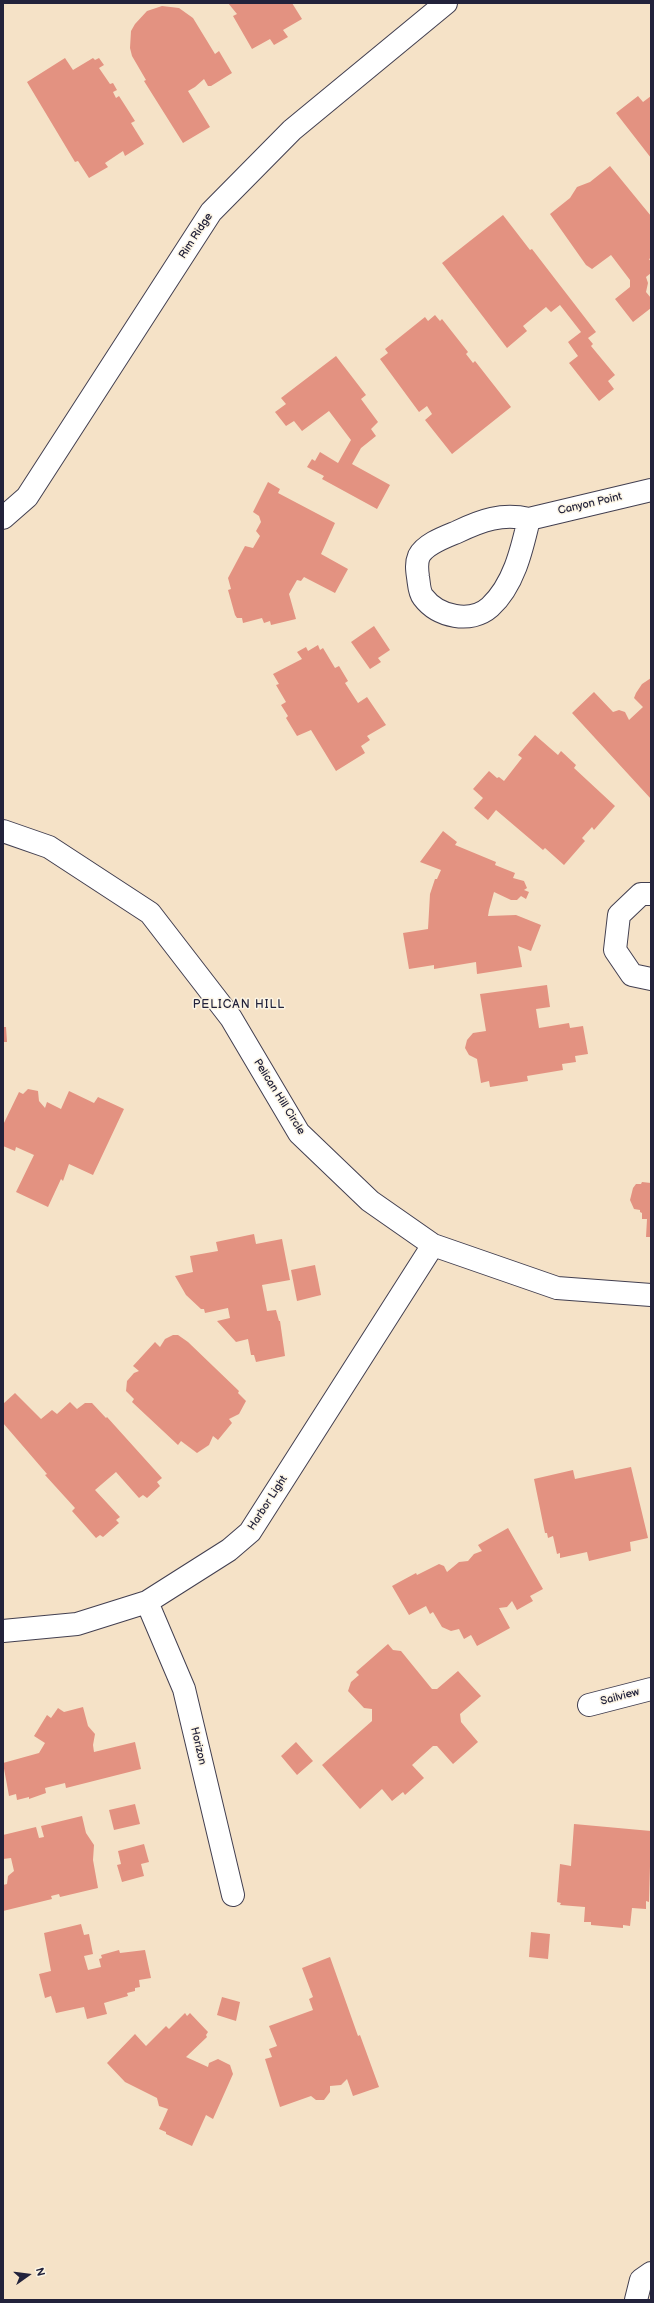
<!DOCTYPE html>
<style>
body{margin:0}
#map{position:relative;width:654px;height:2303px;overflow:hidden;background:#f5e2c7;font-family:"Balsamiq Sans",sans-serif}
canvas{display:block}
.frame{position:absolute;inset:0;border:4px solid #22223b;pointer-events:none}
.north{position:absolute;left:8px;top:2255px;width:40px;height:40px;-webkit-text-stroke:3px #fcf5e5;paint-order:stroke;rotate:76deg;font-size:11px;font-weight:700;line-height:16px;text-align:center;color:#22223b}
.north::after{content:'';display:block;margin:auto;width:14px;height:18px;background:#22223b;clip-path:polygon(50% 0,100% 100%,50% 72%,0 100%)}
</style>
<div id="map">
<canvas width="654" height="2303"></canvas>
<div class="frame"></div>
<div class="north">N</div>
</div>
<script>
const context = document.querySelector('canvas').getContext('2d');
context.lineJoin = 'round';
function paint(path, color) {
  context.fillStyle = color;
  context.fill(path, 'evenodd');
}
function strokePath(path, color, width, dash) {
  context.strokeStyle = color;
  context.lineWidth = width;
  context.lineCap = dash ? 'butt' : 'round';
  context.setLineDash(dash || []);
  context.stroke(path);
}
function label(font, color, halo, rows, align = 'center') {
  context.font = font + ' "Balsamiq Sans",sans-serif';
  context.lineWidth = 3;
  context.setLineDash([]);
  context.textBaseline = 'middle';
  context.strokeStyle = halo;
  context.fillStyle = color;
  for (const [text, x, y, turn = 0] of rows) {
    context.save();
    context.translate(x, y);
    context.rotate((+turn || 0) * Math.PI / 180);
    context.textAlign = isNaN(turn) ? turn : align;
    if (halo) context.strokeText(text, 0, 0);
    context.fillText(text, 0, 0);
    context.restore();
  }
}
const building = new Path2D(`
 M 228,3 L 292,3 L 302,19 L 283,30 L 288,37 L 274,45 L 270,39 L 252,49 L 233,16 L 237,14 Z
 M 162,6 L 179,8 L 193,18 L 215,54 L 219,51 L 232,73 L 211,86 L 208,86 L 204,79 L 195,87 L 188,91 L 210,127 L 183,143 L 144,81 L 146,80 L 132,56 L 130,48 L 131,31 L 135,24 L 147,11 Z
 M 65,58 L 73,70 L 93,58 L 95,60 L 99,58 L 104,65 L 99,68 L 110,84 L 113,83 L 117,90 L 113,92 L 116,98 L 119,96 L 135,121 L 131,123 L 144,144 L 125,156 L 123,151 L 105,163 L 108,167 L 89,178 L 78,161 L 75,162 L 27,82 Z
 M 638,96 L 643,102 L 651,96 L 651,158 L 616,113 Z
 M 610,166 L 651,216 L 651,258 L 649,259 L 651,262 L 651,273 L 646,277 L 648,283 L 646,292 L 651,298 L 651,308 L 633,322 L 615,299 L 630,287 L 630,280 L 611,255 L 592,269 L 586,265 L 550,214 L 570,198 L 577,187 L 590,182 Z
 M 503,215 L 530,250 L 532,249 L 596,332 L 588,338 L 593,344 L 591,346 L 615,375 L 608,381 L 614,389 L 599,401 L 569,363 L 578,356 L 568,342 L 581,332 L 560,305 L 551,312 L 546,307 L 523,326 L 527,331 L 507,348 L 442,263 Z
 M 435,315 L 440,321 L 442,319 L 468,352 L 466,354 L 473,363 L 475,361 L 511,407 L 452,454 L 425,420 L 432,414 L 427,406 L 419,412 L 380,359 L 388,353 L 385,349 L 425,317 L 428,321 Z
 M 336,356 L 366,395 L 361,399 L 378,422 L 371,429 L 376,436 L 361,448 L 352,464 L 390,485 L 377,509 L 322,479 L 324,476 L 307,467 L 312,459 L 315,461 L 320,452 L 338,463 L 351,440 L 329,411 L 302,431 L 294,421 L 286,426 L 275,412 L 286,404 L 281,398 Z
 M 268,482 L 280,489 L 278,493 L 335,523 L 321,554 L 348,569 L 335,593 L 304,577 L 301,581 L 297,580 L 289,594 L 296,619 L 271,625 L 270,621 L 264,623 L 262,618 L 243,623 L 242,618 L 237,618 L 235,615 L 228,590 L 231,589 L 228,578 L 245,546 L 253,548 L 260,536 L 256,531 L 261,522 L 259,516 L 253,512 Z
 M 374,626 L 390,650 L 378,658 L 381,662 L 370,669 L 351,642 Z
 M 318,645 L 320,650 L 323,648 L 335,668 L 339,666 L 348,681 L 345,683 L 358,703 L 367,697 L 386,725 L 367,736 L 370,740 L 361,746 L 365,753 L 336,771 L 311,730 L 297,736 L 286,718 L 288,716 L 281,705 L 286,702 L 276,685 L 279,684 L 273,674 L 302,659 L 297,652 L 306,647 L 308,651 Z
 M 651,678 L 651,799 L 572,713 L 594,692 L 613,712 L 619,710 L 625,712 L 629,720 L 643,707 L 634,698 L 636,693 L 642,684 Z
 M 535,735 L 558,755 L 561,751 L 576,765 L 574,768 L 615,806 L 594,830 L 592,827 L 582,838 L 585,841 L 564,865 L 545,848 L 543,850 L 496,810 L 488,820 L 474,808 L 483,798 L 473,789 L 489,771 L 497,778 L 499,777 L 504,781 L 522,758 L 518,755 Z
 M 443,831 L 457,842 L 455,845 L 496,862 L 495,865 L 515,873 L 513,878 L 524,881 L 527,888 L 524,890 L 529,892 L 526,899 L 521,896 L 517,900 L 511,900 L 494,892 L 489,910 L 488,916 L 516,915 L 541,925 L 531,951 L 518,946 L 522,967 L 477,974 L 476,962 L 434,969 L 434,965 L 409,969 L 403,933 L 428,929 L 430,894 L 435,879 L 437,879 L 441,870 L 420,862 Z
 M 547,985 L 550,1007 L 536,1009 L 539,1028 L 569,1023 L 570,1028 L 583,1026 L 588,1054 L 575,1056 L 576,1062 L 562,1064 L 563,1070 L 527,1076 L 528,1081 L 490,1087 L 489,1081 L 481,1083 L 477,1059 L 469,1055 L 465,1048 L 467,1040 L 473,1033 L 486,1031 L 480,994 Z
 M 3,1027 L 6,1027 L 7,1042 L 3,1042 Z
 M 28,1089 L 38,1091 L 39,1101 L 45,1108 L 47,1102 L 61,1109 L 69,1091 L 94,1103 L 98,1097 L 124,1109 L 93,1175 L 69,1164 L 63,1181 L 61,1179 L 48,1207 L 16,1192 L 34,1155 L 16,1147 L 15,1151 L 3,1146 L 3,1125 L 19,1092 L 23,1094 Z
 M 642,1182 L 651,1183 L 651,1237 L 646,1237 L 647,1219 L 642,1219 L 642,1213 L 640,1212 L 640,1210 L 634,1209 L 630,1200 L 633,1188 L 636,1184 L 641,1184 Z
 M 254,1234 L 256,1244 L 282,1239 L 290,1280 L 262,1285 L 267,1311 L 276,1310 L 279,1321 L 280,1321 L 285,1356 L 256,1362 L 254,1355 L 251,1355 L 248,1339 L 236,1342 L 217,1321 L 230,1318 L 228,1308 L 205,1313 L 204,1309 L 201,1309 L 186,1295 L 175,1276 L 193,1272 L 190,1256 L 218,1251 L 216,1242 Z
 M 315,1265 L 321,1295 L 297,1301 L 291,1270 Z
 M 173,1335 L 178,1335 L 188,1342 L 239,1391 L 238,1393 L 246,1401 L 239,1414 L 229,1419 L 232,1423 L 218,1440 L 213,1436 L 209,1445 L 197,1453 L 181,1441 L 178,1445 L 132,1402 L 134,1399 L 126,1391 L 127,1381 L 134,1373 L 139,1371 L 133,1366 L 155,1342 L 160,1347 L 165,1339 Z
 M 15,1393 L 41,1419 L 52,1410 L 57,1414 L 70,1402 L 77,1409 L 85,1403 L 92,1403 L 106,1418 L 107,1417 L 162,1478 L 157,1482 L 160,1486 L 147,1498 L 143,1495 L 139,1498 L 116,1472 L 95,1490 L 120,1517 L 116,1520 L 119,1523 L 103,1537 L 100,1535 L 96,1538 L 72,1511 L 75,1508 L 45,1475 L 47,1474 L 3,1423 L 3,1404 Z
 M 631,1467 L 648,1538 L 630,1542 L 631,1551 L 589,1561 L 587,1552 L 560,1558 L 560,1553 L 557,1554 L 553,1536 L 548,1538 L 547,1533 L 545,1533 L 534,1479 L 573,1470 L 575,1479 Z
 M 508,1528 L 543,1589 L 530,1596 L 533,1601 L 517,1610 L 512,1601 L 507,1607 L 499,1608 L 510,1628 L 477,1646 L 471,1635 L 464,1639 L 459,1629 L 451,1631 L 442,1627 L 433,1612 L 430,1614 L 426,1606 L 409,1615 L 392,1586 L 416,1573 L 417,1575 L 439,1564 L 444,1566 L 447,1572 L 459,1562 L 468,1561 L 474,1554 L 482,1551 L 478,1545 Z
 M 388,1644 L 393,1650 L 401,1651 L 432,1689 L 437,1689 L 458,1671 L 481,1696 L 460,1714 L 461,1722 L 478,1742 L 453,1764 L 437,1746 L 433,1746 L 412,1765 L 424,1778 L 405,1795 L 403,1792 L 392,1801 L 382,1789 L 360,1809 L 322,1765 L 372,1721 L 372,1709 L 364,1708 L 348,1691 L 351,1682 L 359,1675 L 356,1672 Z
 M 83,1707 L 88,1726 L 95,1734 L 93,1745 L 94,1752 L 135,1742 L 141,1769 L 66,1788 L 65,1783 L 45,1788 L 46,1793 L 29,1799 L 29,1797 L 17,1800 L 16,1794 L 9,1796 L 3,1763 L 39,1753 L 45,1743 L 34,1736 L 47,1715 L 51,1718 L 58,1708 L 64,1712 Z
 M 296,1742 L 313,1761 L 297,1775 L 281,1756 Z
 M 135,1804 L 140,1824 L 114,1830 L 109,1810 Z
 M 82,1816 L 86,1833 L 94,1845 L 93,1860 L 98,1888 L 60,1897 L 59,1894 L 51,1896 L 52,1899 L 3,1911 L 3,1885 L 7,1884 L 8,1876 L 14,1871 L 11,1858 L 3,1859 L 3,1835 L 36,1827 L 39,1838 L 44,1837 L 41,1826 Z
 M 574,1824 L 651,1831 L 649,1902 L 646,1901 L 646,1909 L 632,1908 L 630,1926 L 623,1925 L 623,1928 L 591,1925 L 591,1922 L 584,1922 L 585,1907 L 560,1905 L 561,1903 L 557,1902 L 560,1864 L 571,1866 Z
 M 144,1844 L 149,1862 L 141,1864 L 144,1876 L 122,1882 L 117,1865 L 121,1864 L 118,1851 Z
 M 81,1924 L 84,1935 L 89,1934 L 93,1954 L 84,1956 L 88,1970 L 101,1967 L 99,1959 L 102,1958 L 101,1955 L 119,1950 L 120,1953 L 145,1950 L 151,1978 L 139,1980 L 140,1987 L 135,1988 L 135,1991 L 127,1993 L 128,1996 L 104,2003 L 107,2014 L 87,2019 L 84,2007 L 56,2013 L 51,1996 L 45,1998 L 39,1974 L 51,1971 L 44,1933 Z
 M 531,1932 L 550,1934 L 548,1959 L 529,1957 Z
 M 330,1957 L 358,2036 L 360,2035 L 379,2087 L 353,2096 L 347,2079 L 341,2085 L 330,2086 L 330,2092 L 324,2100 L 316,2100 L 311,2096 L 280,2107 L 265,2059 L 272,2057 L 269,2049 L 277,2046 L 269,2026 L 313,2010 L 309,1999 L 313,1997 L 302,1968 Z
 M 222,1997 L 240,2002 L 236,2021 L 217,2015 Z
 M 185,2013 L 187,2016 L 190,2013 L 208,2032 L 206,2035 L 207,2037 L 186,2057 L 208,2067 L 209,2063 L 218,2059 L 230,2065 L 233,2074 L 213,2119 L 206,2115 L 192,2146 L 166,2134 L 166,2132 L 159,2129 L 168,2109 L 159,2106 L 157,2098 L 125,2082 L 107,2063 L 135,2034 L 146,2046 L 166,2026 L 169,2029 Z`);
const minor = new Path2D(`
 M 3,518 L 27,497 L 211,212 L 292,130 L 446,3
 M 529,519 C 522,549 514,585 490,607 C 471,624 438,617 423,597 C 419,592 419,583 418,577 C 417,570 416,563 419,556 C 425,544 445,537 457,532 C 482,520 502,513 529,519 L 651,490
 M 3,831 L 49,847 L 150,913 L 231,1018 L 299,1133 L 370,1201 L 433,1245 L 557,1288 L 651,1295
 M 651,894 L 641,894 L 619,915 L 615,950 L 632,975 L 651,979
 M 147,1602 L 184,1689 L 233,1895
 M 3,1631 L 77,1624 L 147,1602 L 229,1550 L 250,1532 L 433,1245
 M 589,1705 L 651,1689
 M 636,2300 L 641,2280 L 651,2273`);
const streetNames = [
 ["Rim Ridge",196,236,-57],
 ["Canyon Point",590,504,-13],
 ["Pelican Hill Circle",279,1097,58],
 ["Harbor Light",268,1503,-57],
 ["Sailview",620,1697,-15],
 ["Horizon",198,1746,77]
];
const neighbourhoodNames = [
 ["PELICAN HILL",239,1005]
];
paint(building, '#e39281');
strokePath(minor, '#423f50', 24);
strokePath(minor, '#fff', 22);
label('11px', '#22223b', '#fcf5e5', streetNames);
context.letterSpacing = '1px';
label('12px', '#22223b', '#fcf5e5', neighbourhoodNames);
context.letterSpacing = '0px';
</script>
